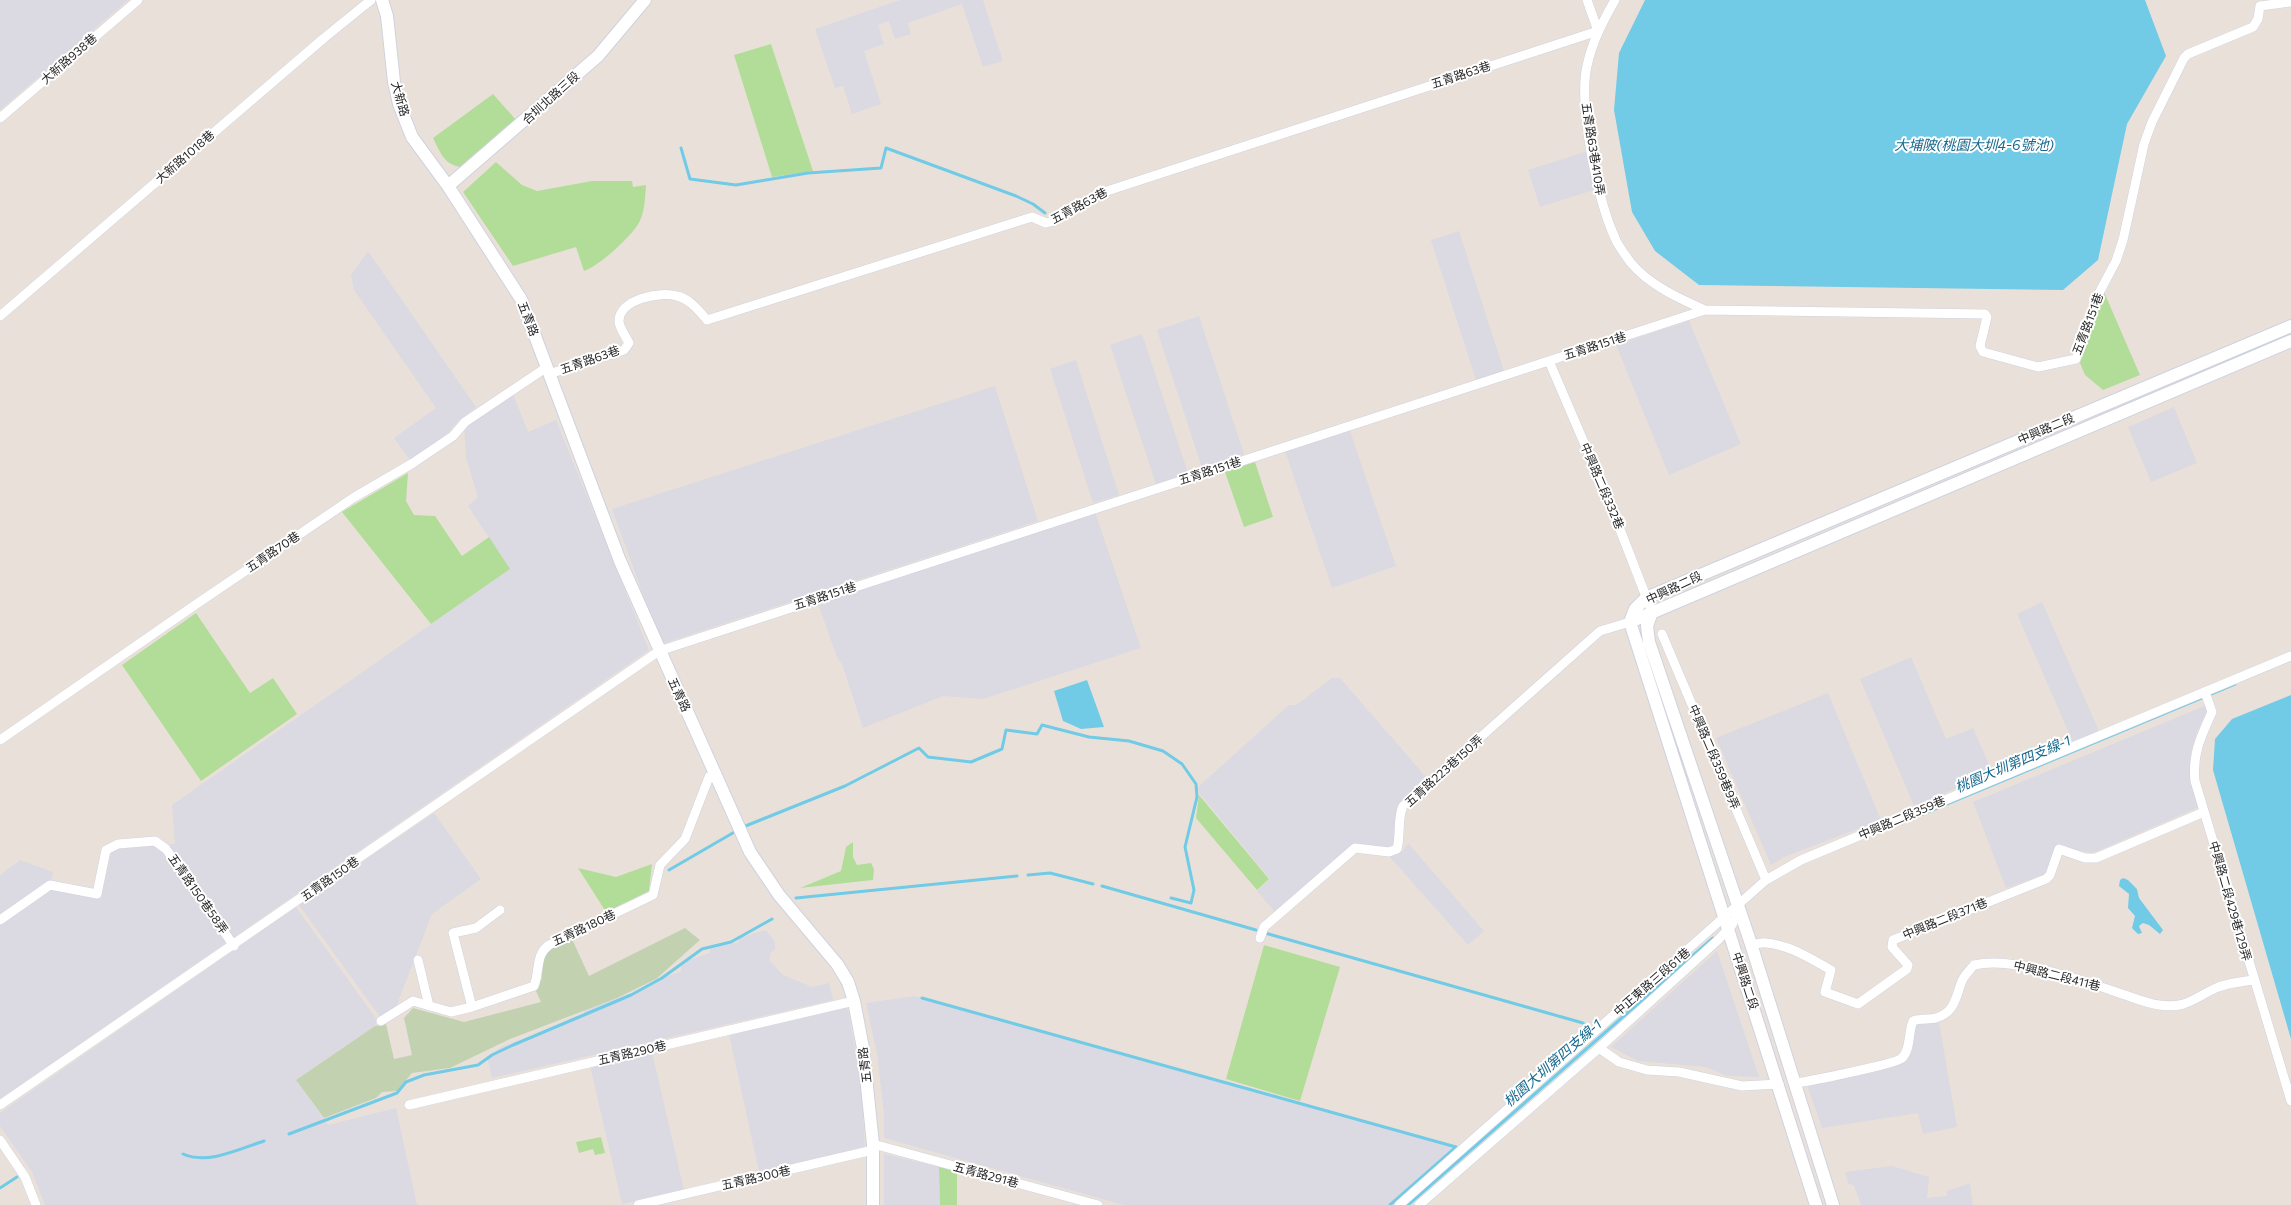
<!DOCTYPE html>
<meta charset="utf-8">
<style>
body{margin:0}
canvas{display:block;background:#e9e1d9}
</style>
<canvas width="2291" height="1205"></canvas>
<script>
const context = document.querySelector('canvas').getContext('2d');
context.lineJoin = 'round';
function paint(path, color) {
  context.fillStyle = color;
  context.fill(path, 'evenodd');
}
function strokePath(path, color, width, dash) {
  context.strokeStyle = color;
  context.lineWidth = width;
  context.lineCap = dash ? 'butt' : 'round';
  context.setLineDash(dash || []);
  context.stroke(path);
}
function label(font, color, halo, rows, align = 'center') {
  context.font = font + ' Commissioner,"Noto Sans TC",sans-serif';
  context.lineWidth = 4;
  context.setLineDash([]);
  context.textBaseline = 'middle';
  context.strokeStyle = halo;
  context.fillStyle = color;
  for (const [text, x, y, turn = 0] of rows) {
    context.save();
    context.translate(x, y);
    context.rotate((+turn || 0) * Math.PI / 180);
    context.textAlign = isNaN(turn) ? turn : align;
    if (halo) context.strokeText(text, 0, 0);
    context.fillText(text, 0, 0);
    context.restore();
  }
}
const industrial = new Path2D(`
 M 0,0 L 128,0 L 0,110 Z
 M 900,0 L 983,0 L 1003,61 L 983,67 L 962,4 L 908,23 L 911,34 L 895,39 L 889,21 L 878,25 L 884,44 L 864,51 L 881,104 L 852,114 L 843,86 L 835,88 L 815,29 Z
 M 1591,150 L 1597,189 L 1540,207 L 1528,170 Z
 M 1459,231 L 1504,371 L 1476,380 L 1431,240 Z
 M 368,251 L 476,407 L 458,421 L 448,433 L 410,460 L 394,438 L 436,408 L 354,290 L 351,275 Z
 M 1199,316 L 1244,454 L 1202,468 L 1157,330 Z
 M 1689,321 L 1741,444 L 1669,475 L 1616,345 Z
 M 1142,334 L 1188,473 L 1156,484 L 1110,345 Z
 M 1076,360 L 1119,495 L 1093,503 L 1050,369 Z
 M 995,386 L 1038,521 L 661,644 L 612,509 Z
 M 513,394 L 528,432 L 556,420 L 649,650 L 0,1099 L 0,875 L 20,860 L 53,872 L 50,889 L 101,899 L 111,853 L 118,849 L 175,844 L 172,805 L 510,569 L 468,506 L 478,497 L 466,458 L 464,427 Z
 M 2174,407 L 2197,463 L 2151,482 L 2128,427 Z
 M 1349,428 L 1396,566 L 1332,588 L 1285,451 Z
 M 1095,512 L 1141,648 L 983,699 L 943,696 L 863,728 L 842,664 L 838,660 L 818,604 Z
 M 2042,602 L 2099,731 L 2073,742 L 2017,614 Z
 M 1911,657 L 1946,739 L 1973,728 L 1993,773 L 1914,806 L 1860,679 Z
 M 1332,678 L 1340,678 L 1427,778 L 1397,806 L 1397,834 L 1394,844 L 1389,847 L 1353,844 L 1275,912 L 1257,891 L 1270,879 L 1199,793 L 1198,787 L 1289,705 L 1296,705 Z
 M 1828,693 L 1881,820 L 1784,857 L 1771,865 L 1716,738 Z
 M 2207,705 L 2207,711 L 2196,734 L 2191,754 L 2191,773 L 2199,807 L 2095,852 L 2091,853 L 2059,846 L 2047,873 L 2006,888 L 1973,802 Z
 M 434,813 L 481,879 L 432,914 L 396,1007 L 380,1017 L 299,905 Z
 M 1408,843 L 1484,931 L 1468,945 L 1389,856 L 1403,851 Z
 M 296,907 L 377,1020 L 375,1026 L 296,1080 L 328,1125 L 396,1108 L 417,1205 L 45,1205 L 32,1172 L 0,1126 L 0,1113 Z
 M 766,930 L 775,942 L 775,949 L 770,954 L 770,961 L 783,975 L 812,987 L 829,983 L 833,1000 L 492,1078 L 487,1057 L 503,1046 L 571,1022 L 570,1018 L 584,1014 L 584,1010 L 651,986 L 656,979 L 681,972 L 682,962 L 710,953 L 710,949 L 739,942 L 738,938 Z
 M 1717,951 L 1759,1077 L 1727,1076 L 1706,1067 L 1638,1061 L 1611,1047 Z
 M 915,996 L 1453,1147 L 1388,1205 L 1124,1205 L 884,1138 L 884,1113 L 877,1054 L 866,1003 Z
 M 847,1004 L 861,1085 L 865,1148 L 759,1172 L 729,1034 Z
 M 1939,1022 L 1957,1127 L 1923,1134 L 1918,1113 L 1822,1128 L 1807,1085 L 1900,1064 L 1914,1026 L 1917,1024 Z
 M 652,1052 L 684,1190 L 622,1204 L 590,1066 Z
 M 884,1154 L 939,1167 L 940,1205 L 884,1205 Z
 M 1892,1166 L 1929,1177 L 1927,1198 L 1947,1196 L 1947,1191 L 1970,1183 L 1973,1205 L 1861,1205 L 1854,1186 L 1848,1183 L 1845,1172 Z`);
const green = new Path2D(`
 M 771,44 L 813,171 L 772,177 L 734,55 Z
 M 493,94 L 517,121 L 461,167 C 444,165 440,152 433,138 Z
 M 496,162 L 522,185 L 537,191 L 592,181 L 632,181 L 633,187 L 646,185 C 645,198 645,215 637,226 C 627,240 599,266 584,271 L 576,247 L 513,266 L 463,192 Z
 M 2104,292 L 2140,375 L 2103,390 L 2085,375 L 2080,363 Z
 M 1255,462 L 1273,517 L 1244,527 L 1225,472 Z
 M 408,473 L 406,501 L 414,515 L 435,516 L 462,556 L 489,537 L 510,569 L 431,624 L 342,512 Z
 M 196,613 L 250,693 L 273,678 L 297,714 L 201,781 L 122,665 Z
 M 1199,795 L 1269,879 L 1257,890 L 1196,818 Z
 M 853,842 L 853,857 L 857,865 L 871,863 L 874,869 L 873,880 L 800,888 L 841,871 L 846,847 Z
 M 652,864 L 649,891 L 606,912 L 578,868 L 616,877 Z
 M 1264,945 L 1340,967 L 1300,1101 L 1226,1079 Z
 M 601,1137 L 605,1153 L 595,1155 L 593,1149 L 579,1153 L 576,1142 Z
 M 939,1167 L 957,1171 L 957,1205 L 940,1205 Z`);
const cemetery = new Path2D(`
 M 685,928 L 700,940 L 656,979 L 617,998 L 510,1039 L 450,1068 L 412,1073 L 397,1091 L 382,1092 L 376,1098 L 324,1118 L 296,1080 L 375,1026 L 386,1024 L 394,1059 L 412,1055 L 404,1018 L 413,1008 L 464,1022 L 541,1002 L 536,991 L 542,978 L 541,958 L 547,950 L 572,939 L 589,976 Z`);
const water = new Path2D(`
 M 1645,0 L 2145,0 L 2166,56 L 2127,124 L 2098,260 L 2063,290 L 1699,285 L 1655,251 L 1632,212 L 1614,110 L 1619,53 Z
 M 1087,680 L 1104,727 L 1081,729 L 1063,721 L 1054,691 Z
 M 2291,695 L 2291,1039 L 2213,770 L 2215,739 L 2232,719 Z
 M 2123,878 L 2128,880 L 2137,889 L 2139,898 L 2163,930 L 2160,934 L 2149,925 L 2143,923 L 2139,926 L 2142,933 L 2138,934 L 2132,928 L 2135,916 L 2128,908 L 2129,894 L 2119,886 L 2120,880 Z`);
const stream = new Path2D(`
 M 681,148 L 690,179 L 736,185 L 808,173 L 881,168 L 886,148 L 1016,196 L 1033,204 L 1045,213
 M 1901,823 L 2235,684
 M 743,827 L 845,786 L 919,748 L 928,757 L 971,762 L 1002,749 L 1006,730 L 1037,734 L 1042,725 L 1089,737 L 1129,741 L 1163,751 L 1182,764 L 1196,784 L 1197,797 L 1185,847 L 1194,890 L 1191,903 L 1171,898
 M 669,870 L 738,830
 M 1028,875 L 1050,873 L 1093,884
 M 1102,886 L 1256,930
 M 796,898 L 1017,876
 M 1265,933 L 1583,1023 L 1590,1030
 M 922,998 L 1456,1147 L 1390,1205
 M 289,1134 L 397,1093 L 406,1082 L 424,1075 L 478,1065 L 492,1055 L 513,1045 L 631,995 L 662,978 L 702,949 L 731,942 L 772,919
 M 183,1154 C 208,1165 239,1149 264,1141
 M 0,1188 L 17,1177
 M 1408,1205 L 1713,938`);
const street = new Path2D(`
 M 1587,0 L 1598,31
 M 1615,0 C 1603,21 1592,42 1587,66 C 1578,106 1598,201 1615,238 C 1618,246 1626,256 1631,263 C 1649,285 1680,299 1705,310
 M 0,118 L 138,0
 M 0,316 L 324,38 L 371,0
 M 1549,361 L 1609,501 L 1652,612
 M 549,374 L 624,350 L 629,343 C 626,337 620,329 619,322 C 618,299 661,291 677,296 C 690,299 699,311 707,320 L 1032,217 L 1046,223 L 1054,221 L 1066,210 L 1107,191 L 1598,31
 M 1662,634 L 1766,880
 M 2205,692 L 2212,712 C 2201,736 2192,755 2195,781 L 2291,1101
 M 0,740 L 195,605 L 353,498 L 413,463 L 453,436 L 465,422 L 547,367
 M 0,920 L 50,885 L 97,894 L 106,850 L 118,844 L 155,841 L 166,849 L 234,946
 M 1260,938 L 1264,927 L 1355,848 L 1389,852 L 1397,849 C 1401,835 1397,819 1403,806 L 1600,631 L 1630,622
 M 1751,944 C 1757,945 1761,942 1766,943 C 1790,945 1811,959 1831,970 L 1825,992 L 1858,1004 L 1907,969 L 1908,965 L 1892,947 L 1893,940 L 2046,879 L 2050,875 L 2059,849 L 2085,858 L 2096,858 L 2204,812
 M 418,960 L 429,1006
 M 472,1007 L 453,933 L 476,928 L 500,910
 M 381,1021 L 413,1001 L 451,1012 L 472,1007 L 534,986 C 540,971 535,955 549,945 L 653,895 L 660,865 L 685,839 L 709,777 L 716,773
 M 1599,1048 L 1619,1062 L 1647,1070 L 1679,1072 L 1742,1086 L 1779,1084
 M 1796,1083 C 1810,1081 1896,1064 1902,1058 C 1911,1049 1908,1032 1913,1021 C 1921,1018 1929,1020 1936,1018 C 1956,1012 1956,995 1962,981 C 1965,974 1970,970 1974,965 C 2012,956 2082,980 2119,993 C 2132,997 2146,1003 2159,1005 C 2186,1009 2194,998 2216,988 C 2227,983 2241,982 2253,980
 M 0,1105 L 659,651 L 1705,310 L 1985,314 L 1987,317 L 1980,346 L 1983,352 L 2038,367 L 2076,359 L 2099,293 L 2116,261 L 2123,240 L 2144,144 L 2152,122 L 2184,58 L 2188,54 L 2253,27 L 2258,19 L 2260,6 L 2291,2
 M 409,1105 L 854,1001
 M 0,1140 L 25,1177 L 36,1205
 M 873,1144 L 1098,1205
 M 638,1205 L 873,1150
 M 1399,1205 L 1766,880 L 1801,860 L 2291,656
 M 1419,1205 L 1599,1048 L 1718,940 L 1732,925 L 1740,910`);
const secondary = new Path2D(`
 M 382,0 L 387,16 L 394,82 L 399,104 L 412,137 L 448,186 L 521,299 L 620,561 L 750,852 L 779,895 L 837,964 L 848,982 L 854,1001 L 863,1048 L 873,1144 L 873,1205
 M 448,186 L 598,56 L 645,0
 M 1652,612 L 1647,626 L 1649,642 L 1751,944 L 1833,1205
 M 1630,622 L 2291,341
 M 1816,1205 L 1630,622 L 1635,609 L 1646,598 L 2291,326`);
const streetNames = [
 ["大新路938巷",69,59,-41],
 ["五青路63巷",1461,75,-18],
 ["合圳北路三段",551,98,-42],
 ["大新路",400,99,74],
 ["五青路63巷410弄",1593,149,81],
 ["大新路1018巷",185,157,-41],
 ["五青路63巷",1079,206,-28],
 ["五青路",528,319,69],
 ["五青路151巷",2088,324,-69],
 ["五青路151巷",1595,346,-18],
 ["五青路63巷",590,360,-19],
 ["中興路二段",2046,429,-23],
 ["五青路151巷",1210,471,-18],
 ["中興路二段332巷",1602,486,67],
 ["五青路70巷",273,552,-34],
 ["中興路二段",1674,588,-25],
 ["五青路151巷",825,596,-18],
 ["五青路",679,695,65],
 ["中興路二段359巷9弄",1714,757,67],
 ["五青路223巷150弄",1444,771,-42],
 ["中興路二段359巷",1902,818,-23],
 ["五青路150巷",330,879,-35],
 ["五青路150巷58弄",198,894,55],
 ["中興路二段429巷129弄",2230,901,74],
 ["中興路二段371巷",1945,919,-22],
 ["五青路180巷",584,928,-25],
 ["中興路二段411巷",2057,976,14],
 ["中興路二段",1745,981,72],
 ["中正東路三段61巷",1652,982,-41],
 ["五青路290巷",632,1053,-13],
 ["五青路",865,1065,-97],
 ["五青路291巷",986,1175,15],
 ["五青路300巷",756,1178,-13]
];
const waterNames = [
 ["大埔陂(桃園大圳4-6號池)",1974,145],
 ["桃園大圳第四支線-1",2013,764,-23],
 ["桃園大圳第四支線-1",1553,1063,-41]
];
paint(industrial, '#dbd9e1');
paint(green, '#b2dd98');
paint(cemetery, '#c2d2b1');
paint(water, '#71cbe6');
strokePath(stream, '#71cbe6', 3);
strokePath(street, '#ced2df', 10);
strokePath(secondary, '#ced2df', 14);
strokePath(street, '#fff', 9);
strokePath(secondary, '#fff', 12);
label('12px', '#272727', '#fff', streetNames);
label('italic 14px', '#15688d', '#fff', waterNames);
</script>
